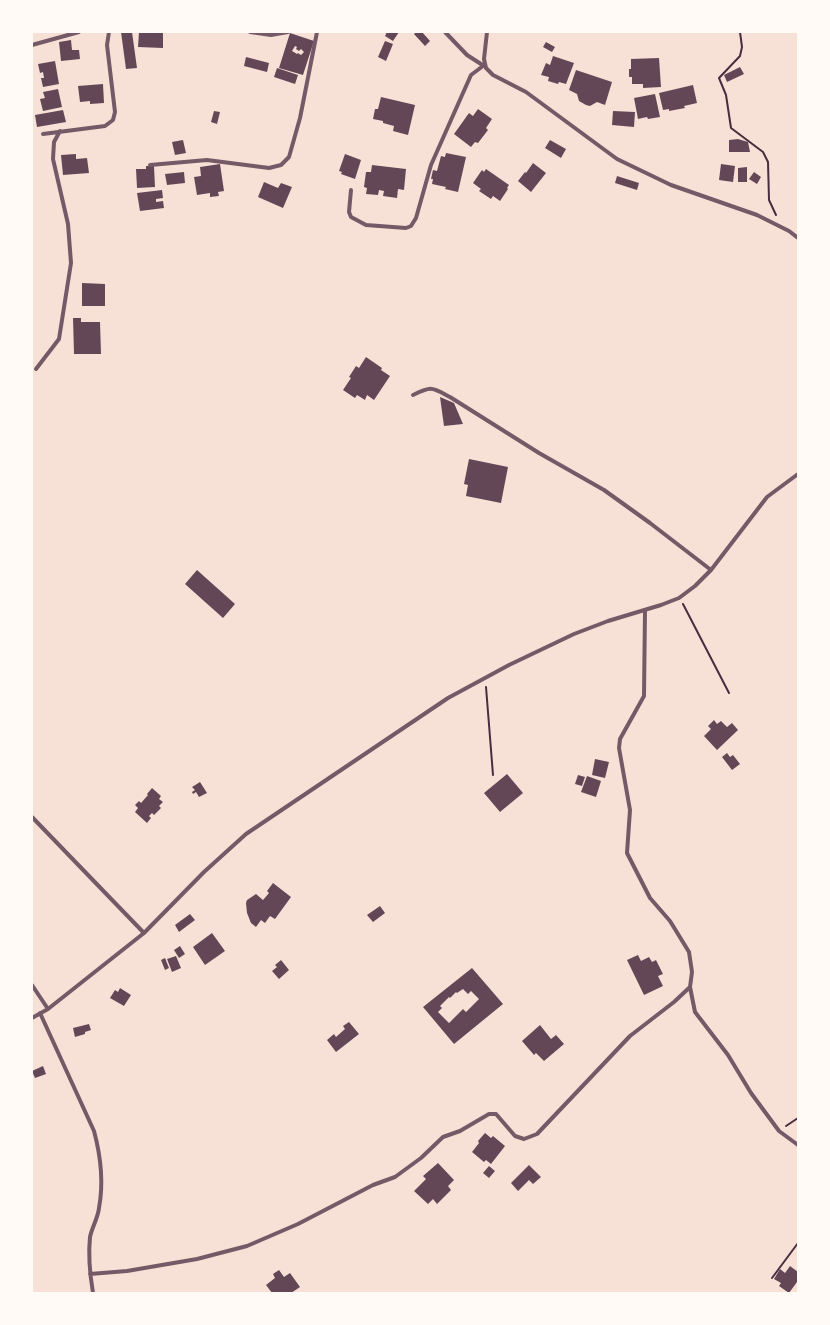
<!DOCTYPE html>
<style>
body{margin:0}
#map{position:relative;width:830px;height:1325px;overflow:hidden;background:#f7e1d7;font-family:Lato,sans-serif}
canvas{display:block}
.frame{position:absolute;inset:0;border:33px solid #fffaf5;pointer-events:none}
</style>
<div id="map">
<canvas width="830" height="1325"></canvas>
<div class="frame"></div>
</div>
<script>
const context = document.querySelector('canvas').getContext('2d');
context.lineJoin = 'round';
function paint(path, color) {
  context.fillStyle = color;
  context.fill(path, 'evenodd');
}
function strokePath(path, color, width, dash) {
  context.strokeStyle = color;
  context.lineWidth = width;
  context.lineCap = dash ? 'butt' : 'round';
  context.setLineDash(dash || []);
  context.stroke(path);
}
const building = new Path2D(`
 M 121,32 L 132,32 L 137,68 L 126,69 Z
 M 139,32 L 163,32 L 163,48 L 138,47 Z
 M 387,32 L 399,32 L 393,41 L 385,36 Z
 M 416,32 L 422,32 L 430,41 L 425,46 L 414,34 Z
 M 290,33 L 314,41 L 303,75 L 279,68 ZM 295,46 L 297,47 L 296,49 L 299,51 L 301,49 L 304,52 L 301,55 L 298,53 L 297,54 L 292,51 Z
 M 71,40 L 72,50 L 79,50 L 80,59 L 61,61 L 59,42 Z
 M 385,41 L 393,44 L 386,61 L 378,57 Z
 M 546,42 L 555,47 L 552,52 L 543,47 Z
 M 553,56 L 574,63 L 566,84 L 559,82 L 558,84 L 548,81 L 549,77 L 541,75 L 546,63 L 550,65 Z
 M 246,57 L 269,63 L 267,72 L 244,66 Z
 M 659,58 L 661,87 L 643,88 L 643,84 L 632,84 L 632,77 L 629,77 L 629,69 L 631,69 L 631,59 Z
 M 55,61 L 59,84 L 43,87 L 41,78 L 44,78 L 43,72 L 40,73 L 38,64 Z
 M 740,67 L 744,74 L 727,82 L 724,75 Z
 M 277,68 L 298,75 L 295,84 L 274,77 Z
 M 576,70 L 612,82 L 605,105 L 597,102 L 590,106 L 586,105 L 579,101 L 577,94 L 569,90 Z
 M 103,84 L 104,103 L 90,104 L 90,101 L 80,102 L 78,86 Z
 M 693,85 L 697,103 L 684,106 L 685,108 L 669,111 L 669,109 L 663,110 L 659,93 Z
 M 58,89 L 62,107 L 43,111 L 40,99 L 45,98 L 43,92 Z
 M 655,94 L 660,117 L 648,119 L 647,117 L 638,119 L 634,98 Z
 M 381,97 L 415,105 L 408,135 L 393,131 L 394,126 L 383,123 L 383,121 L 373,119 L 375,109 L 378,109 Z
 M 478,109 L 492,119 L 486,128 L 488,130 L 478,143 L 475,142 L 471,147 L 454,134 L 469,113 L 473,116 Z
 M 63,110 L 66,122 L 37,127 L 35,115 Z
 M 214,111 L 220,112 L 217,124 L 211,122 Z
 M 613,111 L 635,112 L 634,127 L 612,125 Z
 M 738,139 L 748,142 L 750,152 L 729,152 L 729,140 Z
 M 183,140 L 186,153 L 175,155 L 172,142 Z
 M 550,140 L 566,149 L 561,158 L 545,148 Z
 M 446,153 L 466,157 L 458,192 L 445,189 L 446,187 L 432,184 L 433,179 L 431,179 L 433,170 L 437,171 L 441,156 L 445,157 Z
 M 76,154 L 76,159 L 87,158 L 89,173 L 63,175 L 61,155 Z
 M 345,154 L 361,160 L 355,179 L 341,174 L 342,172 L 339,171 Z
 M 533,163 L 546,173 L 531,192 L 518,181 L 525,172 L 526,173 Z
 M 220,164 L 224,191 L 218,192 L 219,196 L 210,197 L 210,193 L 197,195 L 194,177 L 201,176 L 200,167 Z
 M 721,164 L 735,166 L 733,182 L 719,180 Z
 M 372,165 L 406,169 L 404,190 L 398,189 L 397,198 L 383,196 L 384,191 L 379,190 L 378,195 L 366,194 L 367,188 L 364,187 L 366,172 L 371,172 Z
 M 146,166 L 154,166 L 155,187 L 137,188 L 136,169 L 146,169 Z
 M 747,167 L 747,182 L 738,182 L 738,168 Z
 M 486,169 L 509,185 L 507,188 L 508,189 L 500,201 L 493,196 L 491,199 L 479,191 L 481,189 L 473,183 L 482,170 L 484,172 Z
 M 184,172 L 185,183 L 167,185 L 165,174 Z
 M 754,172 L 761,177 L 757,184 L 749,179 Z
 M 617,176 L 639,183 L 637,190 L 615,183 Z
 M 264,182 L 278,188 L 281,183 L 292,187 L 283,208 L 258,197 Z
 M 162,190 L 163,198 L 156,199 L 156,202 L 163,201 L 164,208 L 140,211 L 137,193 Z
 M 82,283 L 105,284 L 105,306 L 82,306 Z
 M 73,318 L 81,318 L 81,322 L 100,322 L 101,354 L 74,354 Z
 M 366,357 L 382,368 L 381,370 L 390,376 L 374,400 L 367,395 L 365,400 L 357,395 L 355,398 L 343,390 L 351,378 L 349,377 L 356,366 L 359,368 Z
 M 440,397 L 454,403 L 463,424 L 444,426 Z
 M 469,459 L 508,467 L 501,503 L 466,496 L 468,485 L 464,484 Z
 M 197,570 L 235,604 L 223,618 L 185,584 Z
 M 714,720 L 717,724 L 721,721 L 727,727 L 732,723 L 738,730 L 717,750 L 704,736 L 711,729 L 708,726 Z
 M 727,753 L 730,757 L 733,755 L 740,764 L 732,770 L 722,757 Z
 M 595,759 L 609,762 L 605,778 L 592,775 Z
 M 507,774 L 523,793 L 500,812 L 484,793 Z
 M 578,775 L 585,777 L 582,786 L 575,784 Z
 M 587,776 L 601,781 L 596,797 L 581,792 Z
 M 200,782 L 207,793 L 199,797 L 196,792 L 193,794 L 192,792 L 195,790 L 192,787 Z
 M 152,788 L 161,796 L 159,799 L 163,802 L 159,806 L 161,808 L 154,815 L 152,813 L 149,816 L 151,818 L 147,823 L 135,812 L 138,808 L 135,805 L 139,801 L 141,803 L 148,795 L 147,794 Z
 M 273,883 L 291,897 L 275,919 L 270,916 L 265,923 L 261,920 L 256,927 L 251,923 L 247,913 L 246,903 L 247,900 L 256,894 L 263,900 L 269,893 L 267,891 Z
 M 380,906 L 385,913 L 373,922 L 367,915 Z
 M 190,914 L 195,920 L 179,932 L 175,925 Z
 M 212,933 L 225,951 L 205,965 L 193,947 Z
 M 180,946 L 185,954 L 179,958 L 174,950 Z
 M 638,955 L 641,961 L 649,957 L 652,962 L 656,960 L 663,974 L 658,976 L 663,986 L 644,995 L 627,960 Z
 M 176,956 L 181,968 L 172,972 L 167,959 Z
 M 165,958 L 169,968 L 165,970 L 161,960 Z
 M 281,960 L 289,970 L 279,979 L 272,971 L 277,967 L 275,965 Z
 M 472,968 L 503,1004 L 454,1044 L 423,1007 ZM 463,989 L 468,994 L 471,991 L 479,999 L 466,1012 L 463,1009 L 449,1023 L 438,1012 L 442,1008 L 440,1006 L 449,997 L 450,998 L 456,992 L 457,993 Z
 M 120,988 L 131,995 L 124,1006 L 110,998 L 115,990 L 118,992 Z
 M 349,1022 L 359,1034 L 336,1052 L 327,1040 L 334,1034 L 336,1037 L 345,1029 L 343,1026 Z
 M 89,1024 L 91,1030 L 85,1032 L 85,1034 L 75,1037 L 73,1028 Z
 M 540,1025 L 551,1039 L 556,1035 L 564,1044 L 544,1061 L 536,1053 L 534,1055 L 522,1041 Z
 M 43,1066 L 46,1074 L 35,1078 L 32,1071 Z
 M 485,1133 L 491,1138 L 493,1136 L 505,1146 L 491,1164 L 486,1160 L 484,1162 L 472,1152 L 479,1143 L 478,1141 Z
 M 438,1163 L 454,1180 L 448,1186 L 451,1190 L 437,1204 L 433,1199 L 428,1204 L 414,1191 L 426,1179 L 423,1176 Z
 M 529,1165 L 541,1177 L 533,1184 L 529,1180 L 518,1191 L 511,1183 Z
 M 489,1166 L 495,1171 L 489,1178 L 483,1173 Z
 M 790,1266 L 798,1272 L 798,1283 L 797,1282 L 789,1293 L 779,1286 L 781,1283 L 774,1279 L 780,1269 L 785,1273 Z
 M 279,1270 L 284,1277 L 290,1273 L 300,1287 L 291,1293 L 272,1293 L 266,1285 L 275,1278 L 273,1274 Z`);
const path = new Path2D(`
 M 740,32 L 742,47 L 740,56 L 719,78 L 726,95 L 731,128 L 763,152 L 768,162 L 769,200 L 776,215
 M 683,604 L 729,693
 M 486,687 L 493,775
 M 786,1126 L 798,1118
 M 772,1278 L 798,1243`);
const minor = new Path2D(`
 M 250,32 L 271,35 L 288,32
 M 445,32 L 467,55 L 484,66
 M 487,32 L 484,59 L 486,68 L 493,75 L 526,92 L 617,159 L 671,185 L 757,215 L 789,231 L 798,238
 M 32,45 L 79,32
 M 43,134 L 105,126 L 113,120 L 115,112 L 107,45 L 109,32
 M 150,165 L 207,160 L 269,168 L 281,165 L 289,157 L 300,118 L 317,32
 M 351,190 L 349,212 L 351,217 L 366,225 L 406,228 L 411,226 L 416,218 L 431,165 L 471,75 L 483,66
 M 36,369 L 59,339 L 71,263 L 68,224 L 53,159 L 54,142 L 60,131
 M 413,395 C 432,386 431,387 450,397 L 539,453 L 604,490 L 650,523 L 711,570
 M 645,610 L 644,696 L 620,739 L 619,748 L 630,810 L 627,853 L 650,898 L 670,921 L 689,952 L 692,972 L 690,987 L 695,1012 L 728,1055 L 751,1093 L 779,1131 L 798,1145
 M 32,817 L 144,933
 M 32,985 L 48,1009
 M 40,1013 L 94,1131 C 101,1157 104,1181 99,1208 C 98,1218 92,1227 90,1237 C 88,1256 90,1275 93,1293
 M 32,1018 L 48,1009 L 144,933 L 204,872 L 246,834 L 448,698 L 509,665 L 574,634 L 608,621 L 661,605 L 679,598 L 695,586 L 711,570 L 767,497 L 798,474
 M 90,1274 L 127,1271 L 197,1259 L 247,1246 L 298,1224 L 373,1185 L 395,1177 L 421,1158 L 443,1137 L 460,1131 L 489,1114 L 496,1114 L 515,1136 L 524,1139 L 537,1134 L 630,1036 L 674,1002 L 690,987`);
paint(building, '#644757');
strokePath(path, '#4a2c40', 2);
strokePath(minor, '#755966', 4);
</script>
